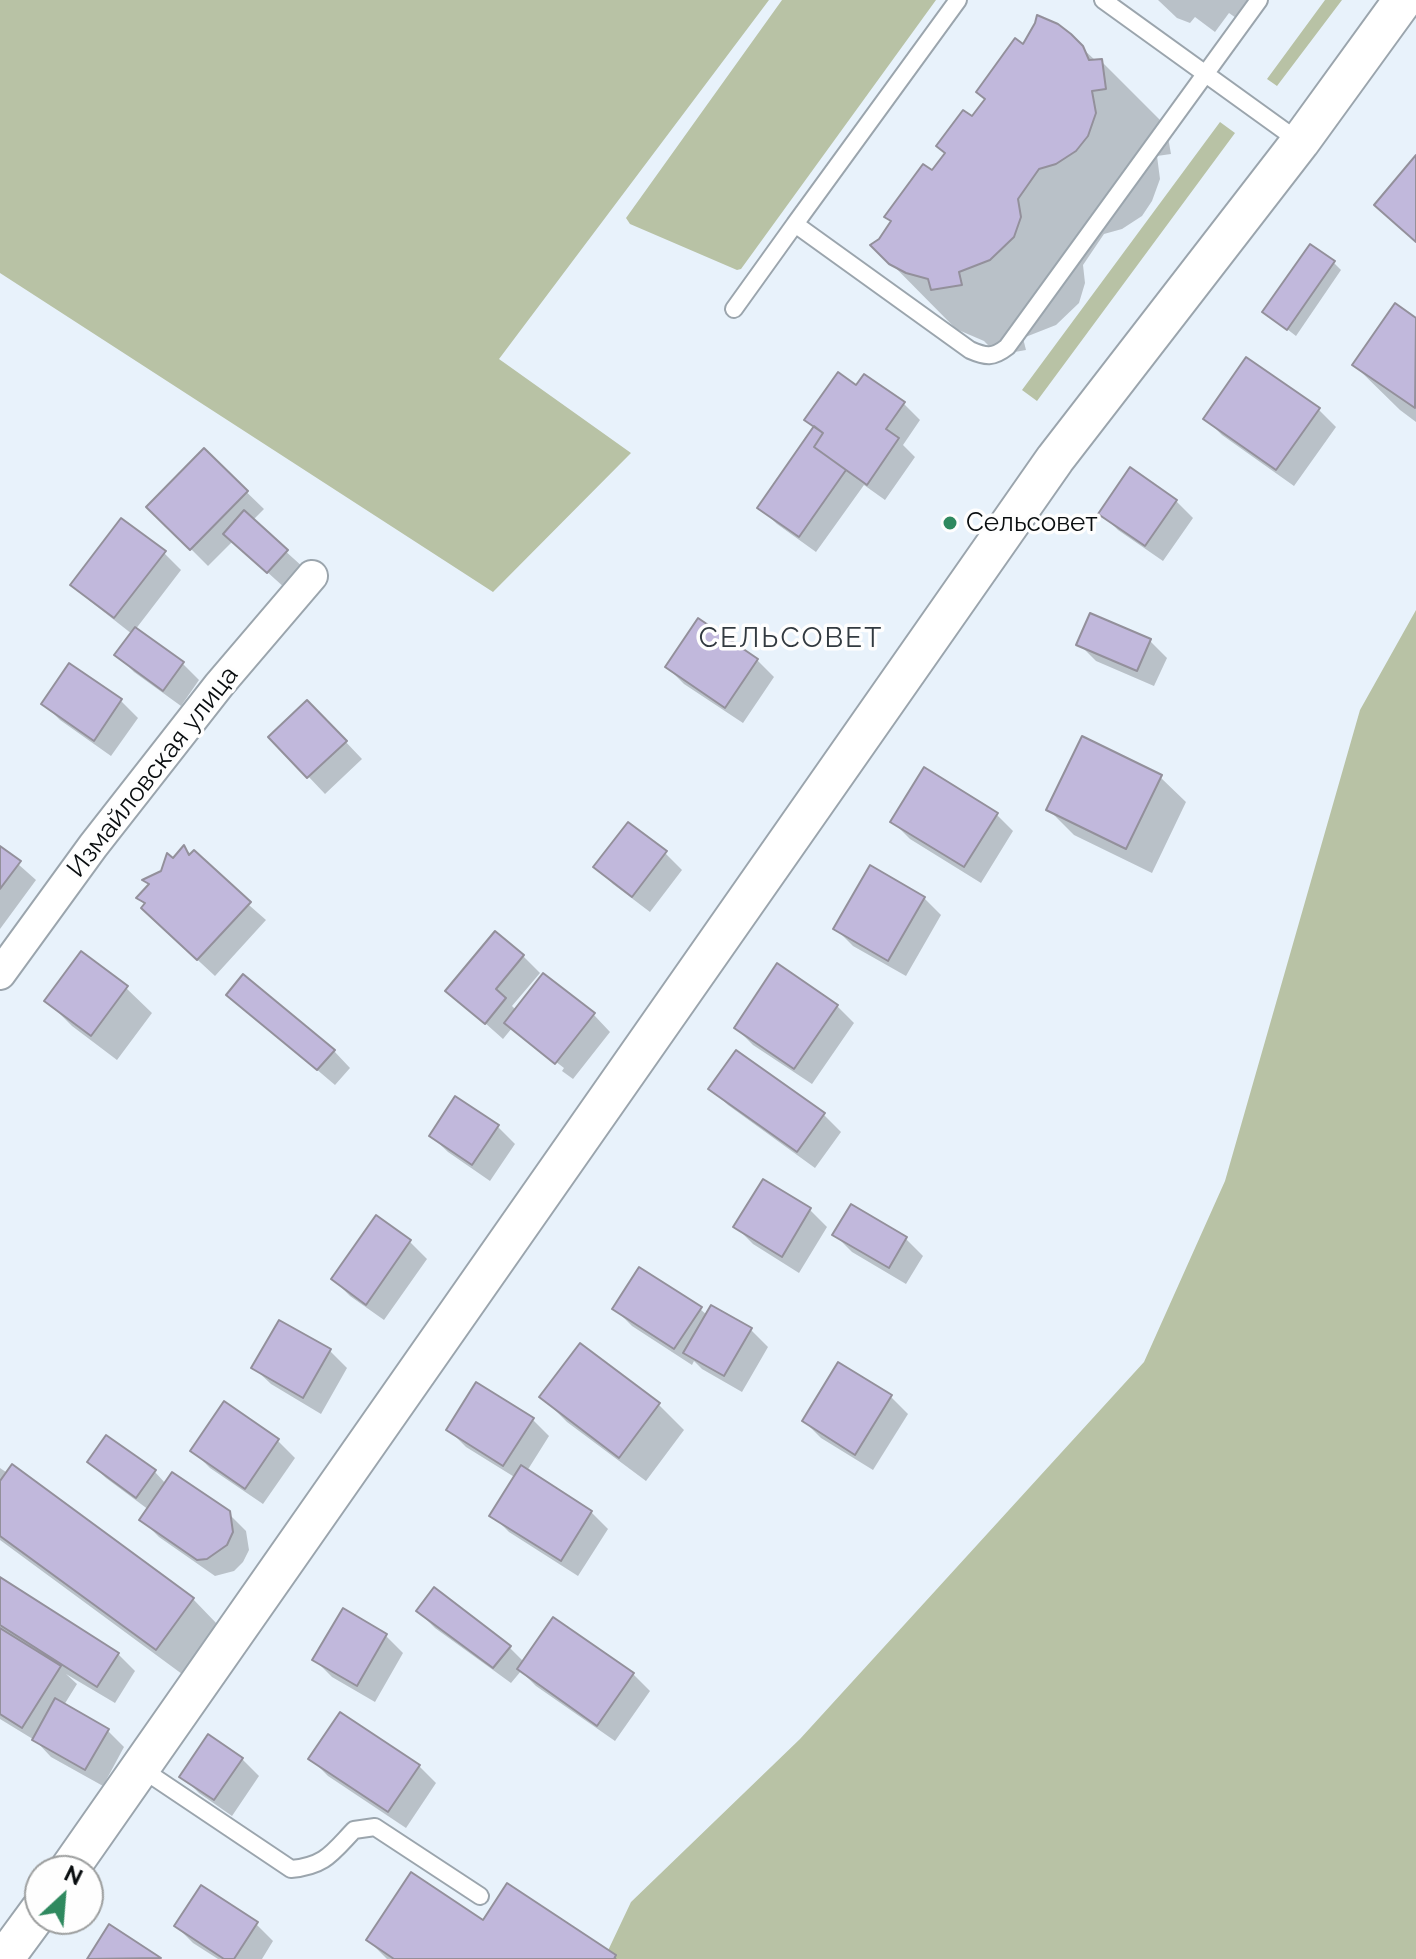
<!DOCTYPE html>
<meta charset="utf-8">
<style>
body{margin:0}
#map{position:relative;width:1416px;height:1959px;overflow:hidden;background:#e8f2fb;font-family:Raleway,sans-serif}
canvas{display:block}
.north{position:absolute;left:24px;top:1855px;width:80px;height:80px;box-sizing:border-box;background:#fefefe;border:2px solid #9c9e9e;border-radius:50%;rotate:26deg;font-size:22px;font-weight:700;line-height:32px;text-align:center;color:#090d0f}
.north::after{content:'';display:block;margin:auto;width:28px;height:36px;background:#2f895f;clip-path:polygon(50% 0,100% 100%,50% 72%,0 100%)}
</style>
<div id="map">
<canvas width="1416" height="1959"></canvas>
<div class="north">N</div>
</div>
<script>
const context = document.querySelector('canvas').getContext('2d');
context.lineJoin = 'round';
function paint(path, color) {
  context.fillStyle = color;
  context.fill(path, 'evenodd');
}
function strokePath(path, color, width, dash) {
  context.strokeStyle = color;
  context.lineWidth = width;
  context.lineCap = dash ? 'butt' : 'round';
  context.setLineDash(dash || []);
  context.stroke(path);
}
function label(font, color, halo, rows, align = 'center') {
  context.font = font + ' Raleway,sans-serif';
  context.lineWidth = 7;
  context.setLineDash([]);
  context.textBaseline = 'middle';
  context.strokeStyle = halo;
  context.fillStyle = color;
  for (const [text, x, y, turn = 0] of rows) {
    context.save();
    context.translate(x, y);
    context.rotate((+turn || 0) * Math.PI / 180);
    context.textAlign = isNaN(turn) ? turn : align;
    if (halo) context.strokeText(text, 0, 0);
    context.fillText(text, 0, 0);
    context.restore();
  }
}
const green = new Path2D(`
 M 0,0 L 769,0 L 499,359 L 631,453 L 493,592 L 0,273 Z
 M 782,0 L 936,0 L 741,269 L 737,270 L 630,224 L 626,218 Z
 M 1325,0 L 1342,0 L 1277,86 L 1267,79 Z
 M 1220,122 L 1235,133 L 1037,401 L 1022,390 Z
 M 1416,610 L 1416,1959 L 604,1959 L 631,1902 L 800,1739 L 1144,1362 L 1225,1181 L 1360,710 Z`);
const shadow = new Path2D(`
 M 1158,0 L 1253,0 L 1236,18 L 1229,13 L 1215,32 L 1195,17 L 1190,23 L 1177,18 Z
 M 1024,47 L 1081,47 L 1096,61 L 1101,61 L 1166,126 L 1171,154 L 1157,156 L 1160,179 L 1152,201 L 1142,216 L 1122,229 L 1104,234 L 1083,265 L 1085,283 L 1079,303 L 1056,325 L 1023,338 L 1026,350 L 998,355 L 984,341 L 956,329 L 873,245 L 893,223 L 887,217 L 933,173 Z
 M 1333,262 L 1341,270 L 1296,336 L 1265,312 Z
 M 1395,306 L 1416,320 L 1416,422 L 1400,410 L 1354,365 Z
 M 857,388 L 903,403 L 920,420 L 903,445 L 915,457 L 885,500 L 864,485 L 816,552 L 777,524 L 760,508 Z
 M 1319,410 L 1336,427 L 1294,486 L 1222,435 L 1205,418 Z
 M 204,451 L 264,509 L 252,521 L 304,568 L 286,589 L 233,541 L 208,566 L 149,507 Z
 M 1176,501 L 1193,518 L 1163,561 L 1118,530 L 1101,513 Z
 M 164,553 L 181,570 L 135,630 L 182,663 L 199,680 L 181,706 L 134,672 L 117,655 L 132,634 L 90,601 L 73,584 Z
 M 699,620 L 757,660 L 774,677 L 743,723 L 684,684 L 667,667 Z
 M 1150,641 L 1167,658 L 1154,686 L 1096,661 L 1079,644 Z
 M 70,665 L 121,701 L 138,718 L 111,756 L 60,720 L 43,703 Z
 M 324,719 L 362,759 L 325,794 L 271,737 Z
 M 1160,777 L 1186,802 L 1152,873 L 1074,835 L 1048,809 Z
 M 996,814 L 1013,831 L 981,883 L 910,839 L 893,822 Z
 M 0,848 L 36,880 L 0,929 Z
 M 184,848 L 266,920 L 215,976 L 160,925 L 139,898 Z
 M 665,853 L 682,870 L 650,912 L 613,884 L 596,867 Z
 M 924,898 L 941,915 L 906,976 L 853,946 L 836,929 Z
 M 523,956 L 540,973 L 512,1006 L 516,1010 L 543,976 L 594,1015 L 610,1032 L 573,1079 L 562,1071 L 564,1068 L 512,1028 L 503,1039 L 448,990 Z
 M 126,988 L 152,1013 L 117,1060 L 72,1026 L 46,1000 Z
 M 229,995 L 334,1051 L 350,1068 L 335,1085 Z
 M 837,1006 L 854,1023 L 812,1084 L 753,1045 L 736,1028 Z
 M 736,1053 L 824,1115 L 841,1132 L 815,1168 L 728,1105 L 711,1089 Z
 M 456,1099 L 498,1127 L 515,1144 L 490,1181 L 448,1152 L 431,1136 Z
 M 763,1181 L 810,1210 L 827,1227 L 799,1273 L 753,1244 L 736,1227 Z
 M 377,1218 L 410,1242 L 427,1259 L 384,1320 L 350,1296 L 333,1279 Z
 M 835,1235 L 906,1239 L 923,1256 L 906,1284 L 852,1252 Z
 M 615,1309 L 700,1309 L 707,1315 L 751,1330 L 768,1347 L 742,1392 L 702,1369 L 694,1361 L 692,1365 L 632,1326 Z
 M 280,1322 L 330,1351 L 347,1368 L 321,1414 L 271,1384 L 254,1368 Z
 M 839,1365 L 891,1397 L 908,1414 L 873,1470 L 821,1438 L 804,1421 Z
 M 542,1397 L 659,1405 L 684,1430 L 646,1481 L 567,1422 Z
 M 532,1419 L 549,1436 L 527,1471 L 591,1512 L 608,1529 L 578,1576 L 509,1532 L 492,1515 L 516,1478 L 466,1447 L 449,1430 Z
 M 107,1437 L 155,1472 L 166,1484 L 228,1513 L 246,1531 L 249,1550 L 243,1562 L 234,1571 L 215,1576 L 159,1537 L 142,1520 L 149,1510 L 106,1478 L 89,1462 Z
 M 278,1441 L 295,1458 L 263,1504 L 210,1468 L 193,1451 Z
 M 0,1468 L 193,1599 L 218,1625 L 182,1674 L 0,1540 Z
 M 0,1579 L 118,1654 L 135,1671 L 115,1703 L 66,1674 L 77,1684 L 64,1705 L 107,1730 L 124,1747 L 103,1786 L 51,1757 L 36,1741 L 0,1719 Z
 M 435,1590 L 510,1648 L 524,1662 L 633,1674 L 650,1691 L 615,1741 L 536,1686 L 521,1671 L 511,1683 L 435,1628 L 418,1611 Z
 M 344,1611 L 386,1636 L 403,1653 L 375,1702 L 332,1677 L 315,1660 Z
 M 242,1759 L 259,1776 L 232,1816 L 199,1793 L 182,1776 Z
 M 311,1759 L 419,1766 L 436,1783 L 406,1828 L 328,1776 Z
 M 483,1922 L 615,1957 L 617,1959 L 387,1959 L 368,1940 Z
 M 256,1924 L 273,1941 L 262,1959 L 218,1959 L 193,1943 L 176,1926 Z
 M 110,1927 L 160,1959 L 89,1959 Z`);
const building = new Path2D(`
 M 1037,15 L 1058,24 L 1071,34 L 1083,46 L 1089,60 L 1102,59 L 1106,89 L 1092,91 L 1096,113 L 1088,136 L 1076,151 L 1056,164 L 1039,169 L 1018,199 L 1021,217 L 1014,237 L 990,260 L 959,272 L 962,285 L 931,290 L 928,279 L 906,273 L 889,264 L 870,245 L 879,239 L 891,221 L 884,217 L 923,164 L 932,170 L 945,153 L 936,146 L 963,110 L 972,116 L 985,99 L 976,92 L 1015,38 L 1023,44 L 1035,23 Z
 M 1416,155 L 1416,242 L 1374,205 Z
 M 1310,244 L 1335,261 L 1287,330 L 1262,312 Z
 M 1395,303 L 1416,318 L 1415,408 L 1352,365 Z
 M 1246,357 L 1320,408 L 1276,470 L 1203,419 Z
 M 838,372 L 856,385 L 864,374 L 905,402 L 886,429 L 899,438 L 867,485 L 814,447 L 823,433 L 804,420 Z
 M 814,426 L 823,433 L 814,447 L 846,470 L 799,537 L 757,508 Z
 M 204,448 L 248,491 L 190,550 L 146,507 Z
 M 1130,467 L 1177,500 L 1145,546 L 1098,514 Z
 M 244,510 L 288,550 L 267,573 L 223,534 Z
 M 121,518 L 166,551 L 114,618 L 70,585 Z
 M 1090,613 L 1151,639 L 1137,671 L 1076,645 Z
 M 698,618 L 758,659 L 725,708 L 665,667 Z
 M 135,627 L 184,662 L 163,691 L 114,655 Z
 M 69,663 L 122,699 L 94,741 L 41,704 Z
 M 307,700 L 347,741 L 307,778 L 268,737 Z
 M 1082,736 L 1162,775 L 1126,849 L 1046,810 Z
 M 924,767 L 998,813 L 964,867 L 890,822 Z
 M 628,822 L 667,851 L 632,897 L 593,867 Z
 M 184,845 L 189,855 L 194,850 L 251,902 L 197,960 L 141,908 L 145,903 L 136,898 L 149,884 L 142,880 L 161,871 L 167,853 L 173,858 Z
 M 0,846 L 21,861 L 0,889 Z
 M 870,865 L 925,897 L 888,961 L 833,929 Z
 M 495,931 L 524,955 L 496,989 L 506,998 L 485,1024 L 445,991 Z
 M 81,951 L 128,986 L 91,1036 L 44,1001 Z
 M 777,963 L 838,1005 L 794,1069 L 734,1028 Z
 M 543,973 L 595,1013 L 555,1064 L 504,1023 Z
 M 243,974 L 335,1050 L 317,1070 L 226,995 Z
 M 736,1050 L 825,1113 L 797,1152 L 708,1089 Z
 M 455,1096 L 499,1125 L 472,1165 L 429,1136 Z
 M 763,1179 L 811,1208 L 782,1257 L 733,1227 Z
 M 851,1204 L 907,1237 L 889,1268 L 832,1235 Z
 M 376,1215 L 411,1240 L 366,1305 L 331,1279 Z
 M 639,1267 L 702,1307 L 674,1349 L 612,1309 Z
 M 711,1305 L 752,1328 L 724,1376 L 683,1353 Z
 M 279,1320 L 331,1349 L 303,1398 L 251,1368 Z
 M 580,1343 L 660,1403 L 619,1458 L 539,1397 Z
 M 838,1362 L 892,1395 L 855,1455 L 802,1421 Z
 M 476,1382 L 534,1418 L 503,1466 L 446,1430 Z
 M 224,1401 L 279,1439 L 245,1489 L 190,1451 Z
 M 106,1435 L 156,1470 L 136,1498 L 87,1462 Z
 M 12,1464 L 194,1598 L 156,1650 L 0,1536 L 0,1481 Z
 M 521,1465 L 592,1511 L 561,1561 L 489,1516 Z
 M 172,1472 L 230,1511 L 233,1532 L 227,1545 L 207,1559 L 197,1560 L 139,1520 Z
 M 0,1577 L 119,1653 L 97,1687 L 0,1625 Z
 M 434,1587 L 511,1646 L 493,1668 L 416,1611 Z
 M 343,1608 L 387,1634 L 357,1686 L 312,1660 Z
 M 553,1617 L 634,1673 L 597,1726 L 517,1669 Z
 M 0,1628 L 61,1666 L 22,1728 L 0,1714 Z
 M 55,1698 L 109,1729 L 85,1770 L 32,1740 Z
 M 340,1712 L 420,1765 L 388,1812 L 308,1759 Z
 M 208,1734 L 243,1758 L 214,1800 L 179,1777 Z
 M 411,1872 L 483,1920 L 507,1883 L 616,1955 L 614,1959 L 394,1959 L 366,1940 Z
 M 201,1885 L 258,1922 L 234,1959 L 224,1959 L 174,1926 Z
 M 109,1924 L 161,1958 L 87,1959 Z`);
const service = new Path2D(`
 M 958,0 L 795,224 L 970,350 C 986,357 993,358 1007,347 L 1259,0
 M 1103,0 L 1300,142
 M 734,309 L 795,224
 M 142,1769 L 291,1869 C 325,1866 332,1853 354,1830 L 375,1827 L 480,1896`);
const minor = new Path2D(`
 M 0,974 L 93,846 L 219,685 L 312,576`);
const tertiary = new Path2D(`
 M 68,1871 L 1055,459 L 1300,142 L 1403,0
 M 4,1959 L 40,1910`);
const markers = [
 [950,523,8,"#2f895f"]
];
const poiNames = [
 ["Сельсовет",966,523]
];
const streetNames = [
 ["Измайловская улица",153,772,-52]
];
const neighbourhoodNames = [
 ["СЕЛЬСОВЕТ",791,639]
];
paint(green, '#b8c2a5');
paint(shadow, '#0003');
paint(building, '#c1b8dc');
strokePath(building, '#93909b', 2);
strokePath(service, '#9ba5ad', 20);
strokePath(minor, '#9ba5ad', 34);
strokePath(tertiary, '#9ba5ad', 42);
strokePath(service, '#fff', 16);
strokePath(minor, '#fff', 30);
strokePath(tertiary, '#fff', 38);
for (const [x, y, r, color] of markers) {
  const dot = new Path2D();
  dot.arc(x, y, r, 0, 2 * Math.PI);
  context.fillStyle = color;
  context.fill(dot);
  strokePath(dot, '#fefefe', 3);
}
label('26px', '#090d0f', '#fefefe', poiNames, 'left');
label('26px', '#090d0f', '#fefefe', streetNames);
context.letterSpacing = '2px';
label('28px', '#323a40', '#fefefe', neighbourhoodNames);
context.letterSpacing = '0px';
</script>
